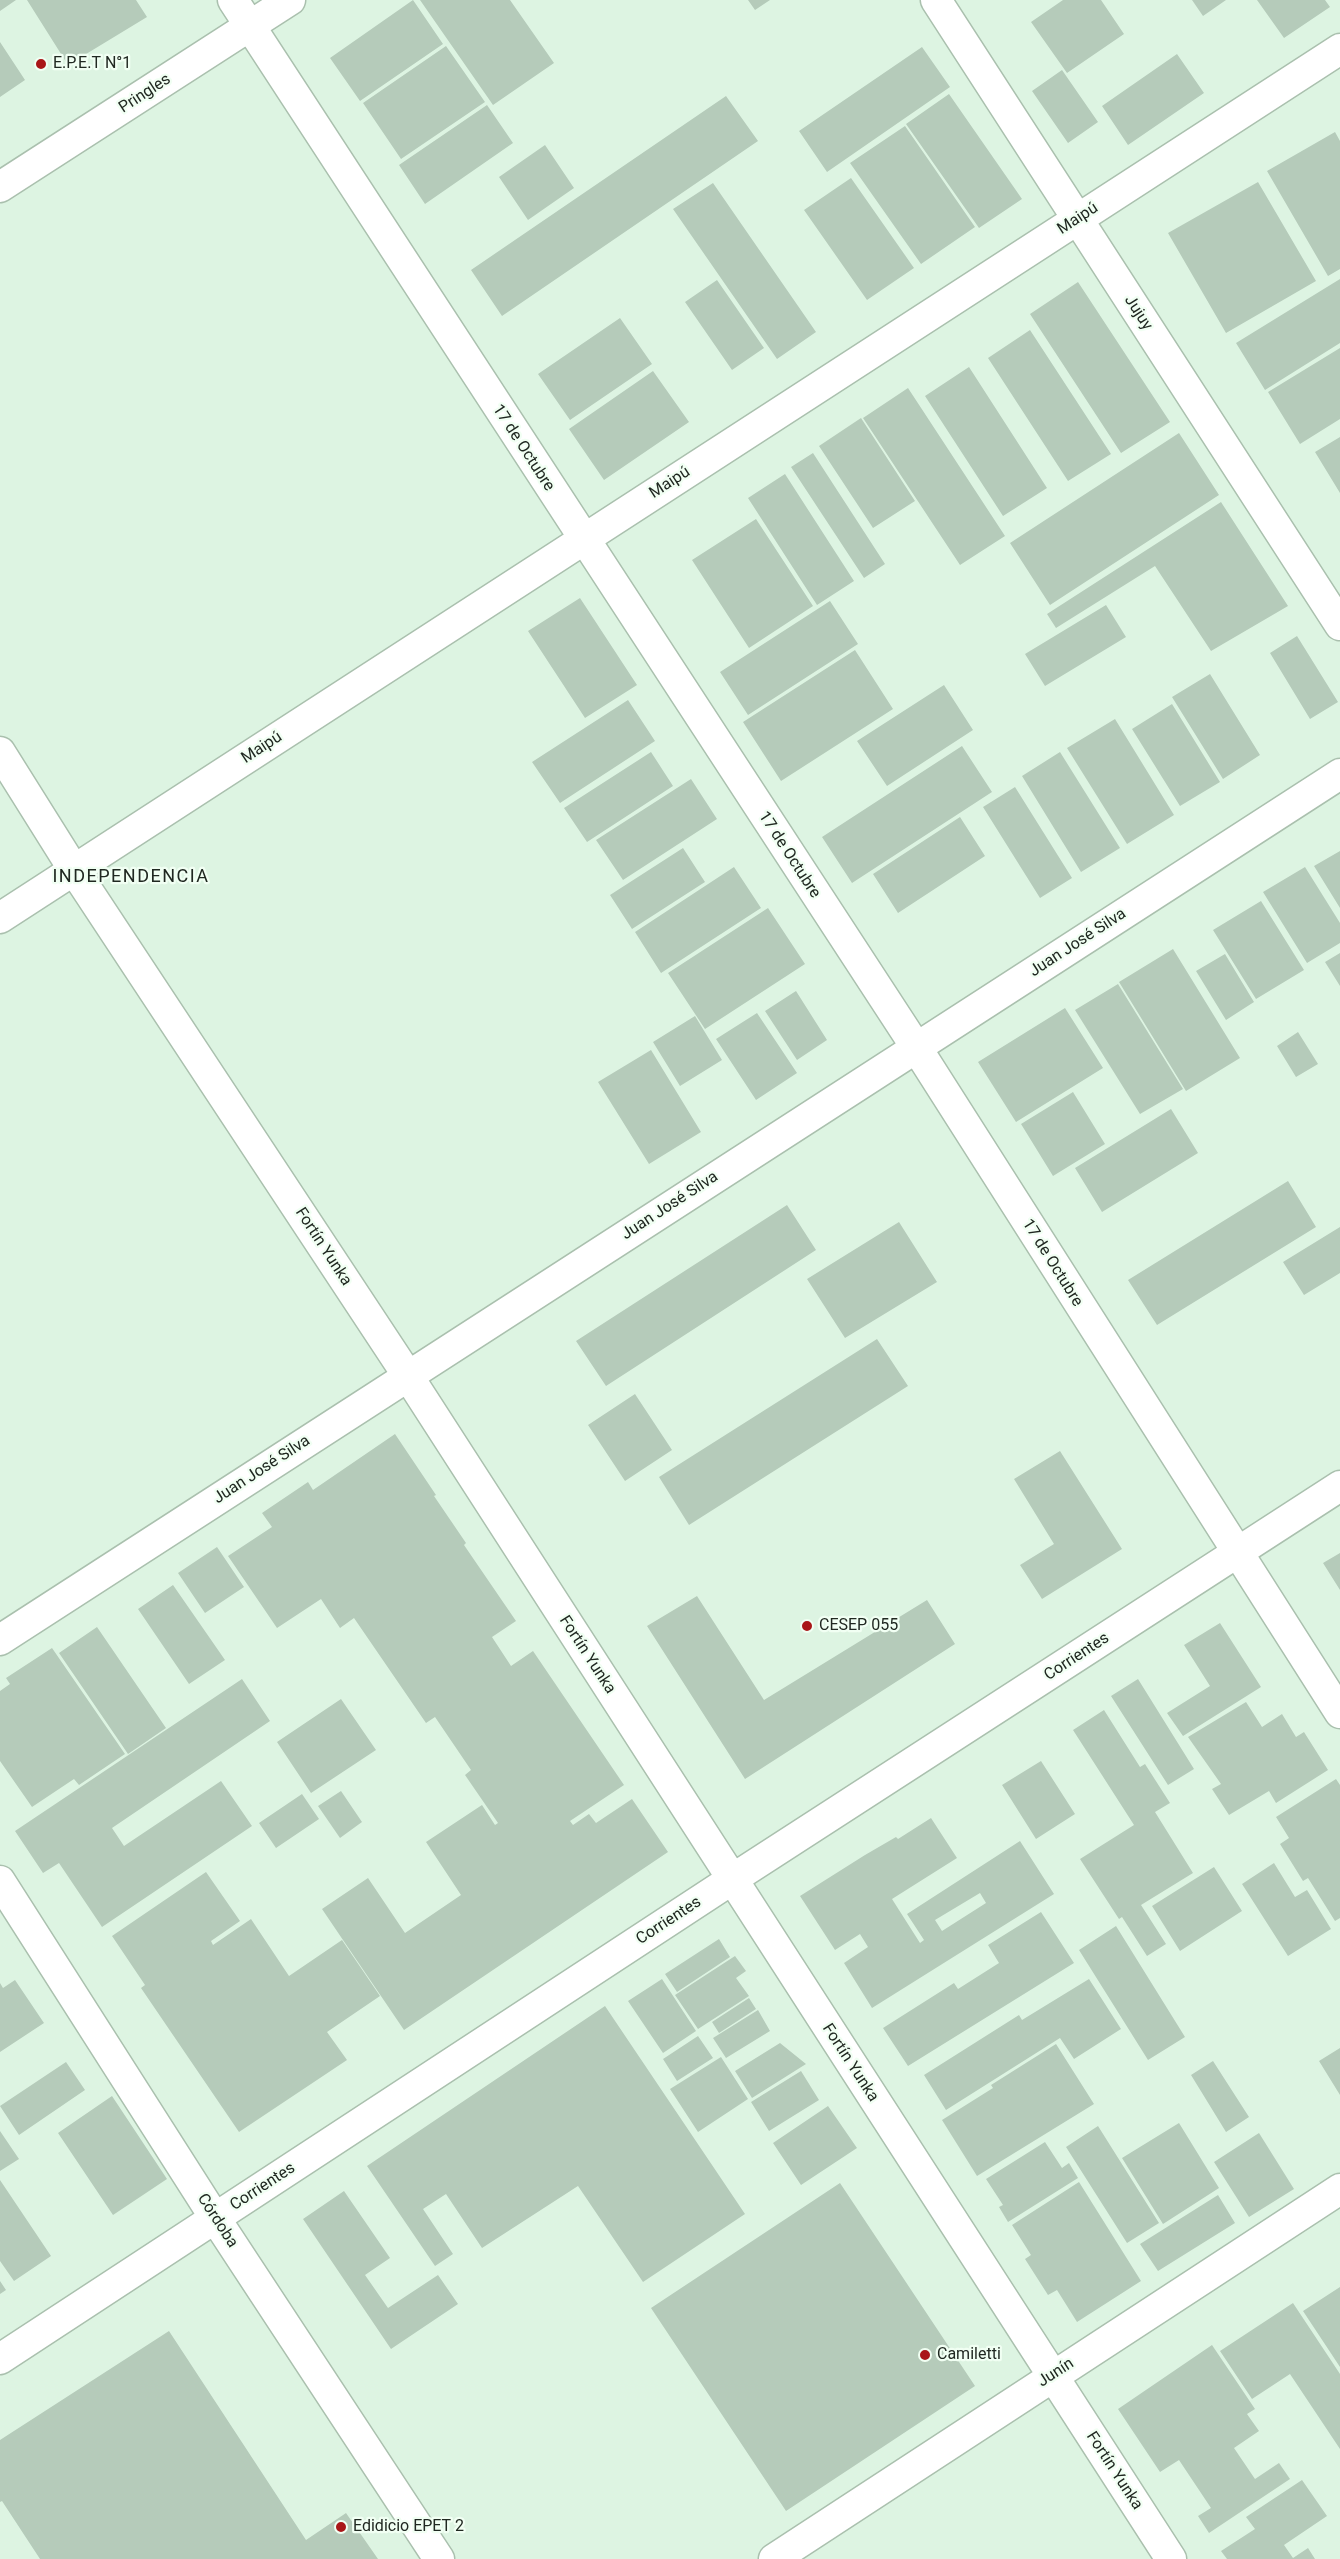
<!DOCTYPE html>
<meta charset="utf-8">
<style>
body{margin:0}
canvas{display:block;background:#ddf4e2}
</style>
<canvas width="1340" height="2559"></canvas>
<script>
const context = document.querySelector('canvas').getContext('2d');
context.lineJoin = 'round';
function paint(path, color) {
  context.fillStyle = color;
  context.fill(path, 'evenodd');
}
function strokePath(path, color, width, dash) {
  context.strokeStyle = color;
  context.lineWidth = width;
  context.lineCap = dash ? 'butt' : 'round';
  context.setLineDash(dash || []);
  context.stroke(path);
}
function label(font, color, halo, rows, align = 'center') {
  context.font = font + ' Roboto,sans-serif';
  context.lineWidth = 4.5;
  context.setLineDash([]);
  context.textBaseline = 'middle';
  context.strokeStyle = halo;
  context.fillStyle = color;
  for (const [text, x, y, turn = 0] of rows) {
    context.save();
    context.translate(x, y);
    context.rotate((+turn || 0) * Math.PI / 180);
    context.textAlign = isNaN(turn) ? turn : align;
    if (halo) context.strokeText(text, 0, 0);
    context.fillText(text, 0, 0);
    context.restore();
  }
}
const building = new Path2D(`
 M 0,0 L 16,0 L 0,11 Z
 M 27,0 L 136,0 L 147,17 L 68,65 Z
 M 413,0 L 443,44 L 360,101 L 330,58 Z
 M 420,0 L 510,0 L 554,63 L 493,105 Z
 M 748,0 L 770,0 L 755,10 Z
 M 1063,0 L 1101,0 L 1124,34 L 1067,73 L 1031,22 Z
 M 1192,0 L 1226,0 L 1203,16 Z
 M 1257,0 L 1325,0 L 1330,7 L 1284,38 Z
 M 0,42 L 25,80 L 0,97 Z
 M 446,46 L 485,102 L 401,159 L 363,103 Z
 M 922,47 L 950,87 L 827,172 L 799,131 Z
 M 1177,54 L 1204,93 L 1128,145 L 1102,106 Z
 M 1062,70 L 1098,122 L 1068,143 L 1032,91 Z
 M 949,94 L 1022,199 L 979,228 L 906,124 Z
 M 726,96 L 758,141 L 502,316 L 471,270 Z
 M 487,105 L 513,143 L 425,204 L 399,165 Z
 M 905,126 L 975,227 L 921,264 L 850,163 Z
 M 1335,132 L 1340,141 L 1340,269 L 1328,276 L 1267,171 Z
 M 545,145 L 574,188 L 528,220 L 499,177 Z
 M 851,178 L 914,268 L 867,300 L 804,210 Z
 M 1258,182 L 1316,281 L 1226,333 L 1168,233 Z
 M 713,183 L 816,332 L 777,359 L 673,209 Z
 M 1340,279 L 1340,343 L 1265,390 L 1236,343 Z
 M 717,280 L 764,348 L 732,370 L 685,302 Z
 M 1078,282 L 1170,422 L 1121,453 L 1030,314 Z
 M 620,318 L 652,364 L 570,420 L 538,374 Z
 M 1030,330 L 1111,454 L 1068,481 L 988,358 Z
 M 1340,348 L 1340,419 L 1300,444 L 1268,392 Z
 M 969,367 L 1047,488 L 1003,516 L 925,396 Z
 M 653,371 L 689,422 L 604,480 L 569,429 Z
 M 908,388 L 1005,536 L 960,565 L 863,418 Z
 M 861,418 L 915,501 L 873,528 L 819,446 Z
 M 1179,433 L 1219,495 L 1050,605 L 1010,543 Z
 M 1340,437 L 1340,493 L 1315,452 Z
 M 813,453 L 885,564 L 864,578 L 791,467 Z
 M 785,474 L 854,581 L 817,605 L 748,498 Z
 M 1221,502 L 1288,606 L 1211,651 L 1155,566 L 1056,628 L 1047,614 Z
 M 756,519 L 813,606 L 749,648 L 692,560 Z
 M 580,598 L 637,685 L 585,718 L 528,631 Z
 M 830,601 L 858,644 L 748,715 L 720,672 Z
 M 1106,605 L 1126,637 L 1045,686 L 1025,654 Z
 M 1297,636 L 1338,702 L 1310,719 L 1270,653 Z
 M 855,650 L 893,709 L 781,781 L 743,722 Z
 M 1210,674 L 1260,755 L 1223,779 L 1172,697 Z
 M 944,685 L 973,730 L 887,786 L 857,741 Z
 M 628,700 L 655,741 L 560,803 L 532,762 Z
 M 1172,704 L 1220,782 L 1180,806 L 1132,729 Z
 M 1115,719 L 1174,815 L 1127,844 L 1067,748 Z
 M 962,746 L 992,792 L 852,883 L 822,837 Z
 M 651,752 L 673,786 L 587,842 L 564,808 Z
 M 1060,752 L 1120,848 L 1081,872 L 1022,776 Z
 M 691,779 L 717,819 L 623,880 L 596,840 Z
 M 1015,787 L 1072,878 L 1040,898 L 983,807 Z
 M 960,817 L 985,856 L 898,913 L 873,874 Z
 M 683,848 L 705,882 L 632,929 L 610,895 Z
 M 1340,851 L 1340,908 L 1314,866 Z
 M 734,867 L 761,908 L 661,973 L 635,932 Z
 M 1305,867 L 1340,923 L 1340,943 L 1307,963 L 1263,892 Z
 M 1261,901 L 1304,970 L 1256,999 L 1213,930 Z
 M 768,908 L 805,964 L 705,1029 L 668,973 Z
 M 1173,949 L 1240,1058 L 1186,1091 L 1119,982 Z
 M 1340,953 L 1340,986 L 1325,962 Z
 M 1225,954 L 1254,1002 L 1226,1020 L 1196,971 Z
 M 1118,984 L 1183,1089 L 1140,1114 L 1075,1010 Z
 M 796,991 L 827,1040 L 797,1060 L 765,1011 Z
 M 1065,1008 L 1103,1068 L 1016,1122 L 978,1062 Z
 M 757,1013 L 797,1073 L 756,1100 L 716,1039 Z
 M 695,1016 L 722,1060 L 680,1086 L 653,1042 Z
 M 1298,1032 L 1318,1064 L 1296,1077 L 1277,1046 Z
 M 651,1050 L 701,1132 L 649,1164 L 598,1082 Z
 M 1073,1092 L 1105,1144 L 1053,1176 L 1021,1124 Z
 M 1171,1109 L 1198,1153 L 1102,1212 L 1075,1168 Z
 M 1288,1181 L 1316,1227 L 1157,1325 L 1128,1280 Z
 M 787,1205 L 816,1250 L 606,1386 L 576,1341 Z
 M 899,1222 L 937,1282 L 845,1338 L 807,1279 Z
 M 1340,1227 L 1340,1273 L 1304,1295 L 1283,1262 Z
 M 877,1339 L 908,1386 L 689,1525 L 659,1477 Z
 M 635,1394 L 672,1450 L 625,1481 L 588,1425 Z
 M 395,1434 L 436,1495 L 434,1496 L 466,1543 L 464,1545 L 516,1621 L 492,1637 L 511,1666 L 533,1651 L 624,1785 L 570,1821 L 573,1825 L 589,1814 L 596,1823 L 632,1799 L 668,1852 L 404,2030 L 322,1909 L 368,1878 L 405,1933 L 461,1895 L 426,1842 L 482,1805 L 495,1825 L 498,1823 L 465,1775 L 471,1770 L 435,1717 L 426,1723 L 354,1618 L 340,1628 L 321,1599 L 277,1628 L 228,1556 L 272,1527 L 262,1513 L 308,1482 L 313,1490 Z
 M 1060,1451 L 1122,1549 L 1042,1599 L 1020,1565 L 1054,1544 L 1014,1479 Z
 M 217,1547 L 244,1587 L 205,1613 L 178,1573 Z
 M 1340,1553 L 1340,1590 L 1323,1563 Z
 M 173,1585 L 225,1660 L 189,1684 L 138,1609 Z
 M 697,1596 L 764,1700 L 927,1600 L 955,1644 L 745,1779 L 647,1626 Z
 M 1220,1623 L 1261,1687 L 1183,1736 L 1167,1713 L 1210,1686 L 1184,1645 Z
 M 97,1627 L 166,1728 L 128,1754 L 59,1653 Z
 M 52,1648 L 125,1754 L 79,1785 L 74,1779 L 32,1807 L 0,1761 L 0,1691 L 10,1684 L 6,1678 Z
 M 242,1679 L 270,1721 L 112,1828 L 124,1846 L 221,1781 L 252,1826 L 102,1927 L 59,1863 L 43,1873 L 15,1831 Z
 M 1138,1679 L 1194,1769 L 1168,1785 L 1111,1696 Z
 M 341,1699 L 376,1750 L 311,1793 L 277,1742 Z
 M 1246,1702 L 1262,1727 L 1282,1714 L 1296,1737 L 1304,1732 L 1328,1770 L 1276,1803 L 1269,1791 L 1229,1815 L 1212,1789 L 1221,1784 L 1188,1737 Z
 M 1104,1710 L 1140,1767 L 1145,1764 L 1170,1803 L 1155,1812 L 1193,1873 L 1141,1905 L 1166,1944 L 1147,1956 L 1122,1917 L 1119,1919 L 1080,1859 L 1134,1825 L 1073,1730 Z
 M 1041,1761 L 1075,1814 L 1036,1839 L 1002,1785 Z
 M 1336,1779 L 1340,1785 L 1340,1918 L 1335,1921 L 1308,1878 L 1303,1881 L 1280,1844 L 1289,1838 L 1276,1817 Z
 M 341,1791 L 362,1822 L 340,1838 L 318,1806 Z
 M 302,1794 L 319,1819 L 276,1848 L 259,1823 Z
 M 931,1818 L 957,1858 L 892,1899 L 920,1943 L 924,1940 L 907,1914 L 1020,1841 L 1054,1894 L 872,2008 L 844,1963 L 868,1947 L 860,1934 L 835,1950 L 800,1896 L 865,1855 L 896,1837 L 898,1839 ZM 980,1893 L 986,1903 L 942,1931 L 935,1920 Z
 M 1274,1863 L 1295,1897 L 1307,1890 L 1331,1929 L 1288,1956 L 1242,1884 Z
 M 1214,1867 L 1242,1911 L 1180,1951 L 1152,1906 Z
 M 206,1872 L 240,1921 L 211,1941 L 213,1945 L 251,1919 L 289,1976 L 342,1940 L 380,1996 L 327,2032 L 347,2060 L 239,2132 L 141,1988 L 145,1985 L 112,1936 Z
 M 1041,1912 L 1074,1963 L 908,2066 L 883,2028 L 954,1983 L 958,1989 L 999,1963 L 988,1945 Z
 M 1116,1926 L 1185,2037 L 1148,2060 L 1079,1950 Z
 M 719,1939 L 730,1957 L 677,1992 L 665,1974 Z
 M 735,1956 L 746,1971 L 736,1978 L 749,1996 L 698,2029 L 675,1995 Z
 M 662,1979 L 696,2031 L 663,2053 L 628,2001 Z
 M 1089,1979 L 1121,2029 L 1074,2059 L 1060,2038 L 946,2110 L 924,2075 L 1019,2015 L 1022,2020 Z
 M 15,1980 L 44,2023 L 0,2052 L 0,1983 L 3,1988 Z
 M 749,1998 L 756,2009 L 719,2033 L 712,2022 Z
 M 605,2006 L 745,2214 L 643,2282 L 578,2186 L 482,2248 L 446,2194 L 423,2209 L 453,2254 L 435,2266 L 367,2166 Z
 M 758,2010 L 770,2031 L 726,2058 L 713,2038 Z
 M 698,2036 L 713,2058 L 677,2081 L 663,2059 Z
 M 780,2043 L 806,2064 L 752,2098 L 735,2071 Z
 M 1056,2044 L 1094,2104 L 977,2176 L 942,2120 L 993,2088 L 991,2085 Z
 M 1340,2048 L 1340,2095 L 1319,2061 Z
 M 721,2057 L 748,2099 L 698,2132 L 670,2089 Z
 M 1213,2061 L 1249,2117 L 1226,2132 L 1191,2075 Z
 M 66,2062 L 85,2090 L 19,2135 L 0,2106 Z
 M 801,2071 L 819,2100 L 769,2131 L 751,2102 Z
 M 112,2096 L 167,2179 L 113,2215 L 58,2133 Z
 M 828,2106 L 857,2148 L 801,2185 L 773,2143 Z
 M 1179,2123 L 1219,2188 L 1163,2224 L 1122,2158 Z
 M 1098,2126 L 1159,2223 L 1127,2243 L 1066,2147 Z
 M 0,2131 L 19,2159 L 0,2171 Z
 M 1259,2133 L 1294,2189 L 1249,2217 L 1214,2162 Z
 M 1045,2142 L 1062,2168 L 1069,2163 L 1078,2178 L 1008,2222 L 999,2207 L 1003,2205 L 986,2179 Z
 M 0,2180 L 51,2256 L 14,2281 L 0,2261 Z
 M 1079,2182 L 1141,2281 L 1077,2322 L 1057,2290 L 1048,2295 L 1025,2259 L 1031,2255 L 1012,2225 Z
 M 840,2183 L 975,2386 L 786,2511 L 651,2308 Z
 M 344,2191 L 390,2258 L 365,2275 L 388,2308 L 438,2275 L 458,2304 L 391,2349 L 303,2219 Z
 M 1218,2195 L 1235,2223 L 1158,2271 L 1140,2244 Z
 M 0,2281 L 6,2290 L 0,2294 Z
 M 1340,2287 L 1340,2367 L 1303,2311 Z
 M 1293,2303 L 1340,2374 L 1340,2449 L 1290,2374 L 1252,2399 L 1220,2351 Z
 M 169,2331 L 306,2540 L 346,2513 L 378,2559 L 40,2559 L 2,2501 L 0,2502 L 0,2440 Z
 M 1212,2345 L 1255,2409 L 1247,2414 L 1259,2431 L 1234,2448 L 1255,2479 L 1279,2463 L 1290,2479 L 1209,2533 L 1198,2516 L 1211,2508 L 1179,2460 L 1160,2472 L 1118,2409 Z
 M 1302,2480 L 1327,2516 L 1284,2545 L 1293,2558 L 1308,2548 L 1315,2559 L 1227,2559 L 1221,2551 L 1255,2529 L 1246,2517 Z`);
const street = new Path2D(`
 M 233,0 L 916,1047 L 1340,1713
 M 936,0 L 1340,625
 M 0,187 L 290,0
 M 0,752 L 74,870 L 408,1376 L 1171,2559
 M 0,918 L 1340,49
 M 0,1640 L 1340,774
 M 0,1881 L 215,2218 L 439,2559
 M 0,2359 L 731,1880 L 1340,1486
 M 774,2559 L 1340,2189`);
const markers = [
 [41,64,6,"#a91618"],
 [807,1626,6,"#a91618"],
 [925,2355,6,"#a91618"],
 [341,2527,6,"#a91618"]
];
const poiNames = [
 ["E.P.E.T N°1",53,64],
 ["CESEP 055",819,1626],
 ["Camiletti",937,2355],
 ["Edidicio EPET 2",353,2527]
];
const streetNames = [
 ["Pringles",145,94,-33],
 ["Maipú",1078,219,-33],
 ["Jujuy",1138,313,57],
 ["17 de Octubre",523,448,57],
 ["Maipú",670,483,-33],
 ["Maipú",262,748,-33],
 ["17 de Octubre",789,855,57],
 ["Juan José Silva",1078,943,-33],
 ["Juan José Silva",670,1206,-33],
 ["Fortín Yunka",323,1247,57],
 ["17 de Octubre",1052,1263,58],
 ["Juan José Silva",262,1470,-33],
 ["Fortín Yunka",587,1655,57],
 ["Corrientes",1077,1657,-33],
 ["Corrientes",669,1921,-33],
 ["Fortín Yunka",850,2063,57],
 ["Corrientes",263,2187,-33],
 ["Córdoba",217,2221,57],
 ["Junín",1056,2373,-33],
 ["Fortín Yunka",1114,2471,57]
];
const neighbourhoodNames = [
 ["INDEPENDENCIA",131,877]
];
paint(building, '#b5cbba');
strokePath(street, '#aac0ae', 33);
strokePath(street, '#fff', 30);
for (const [x, y, r, color] of markers) {
  const dot = new Path2D();
  dot.arc(x, y, r, 0, 2 * Math.PI);
  context.fillStyle = color;
  context.fill(dot);
  strokePath(dot, '#f1fff3', 2);
}
label('16px', '#202821', '#f1fff3', poiNames, 'left');
label('16px', '#202821', '#f1fff3', streetNames);
context.letterSpacing = '1.5px';
label('18px', '#202821', '#f1fff3', neighbourhoodNames);
context.letterSpacing = '0px';
</script>
